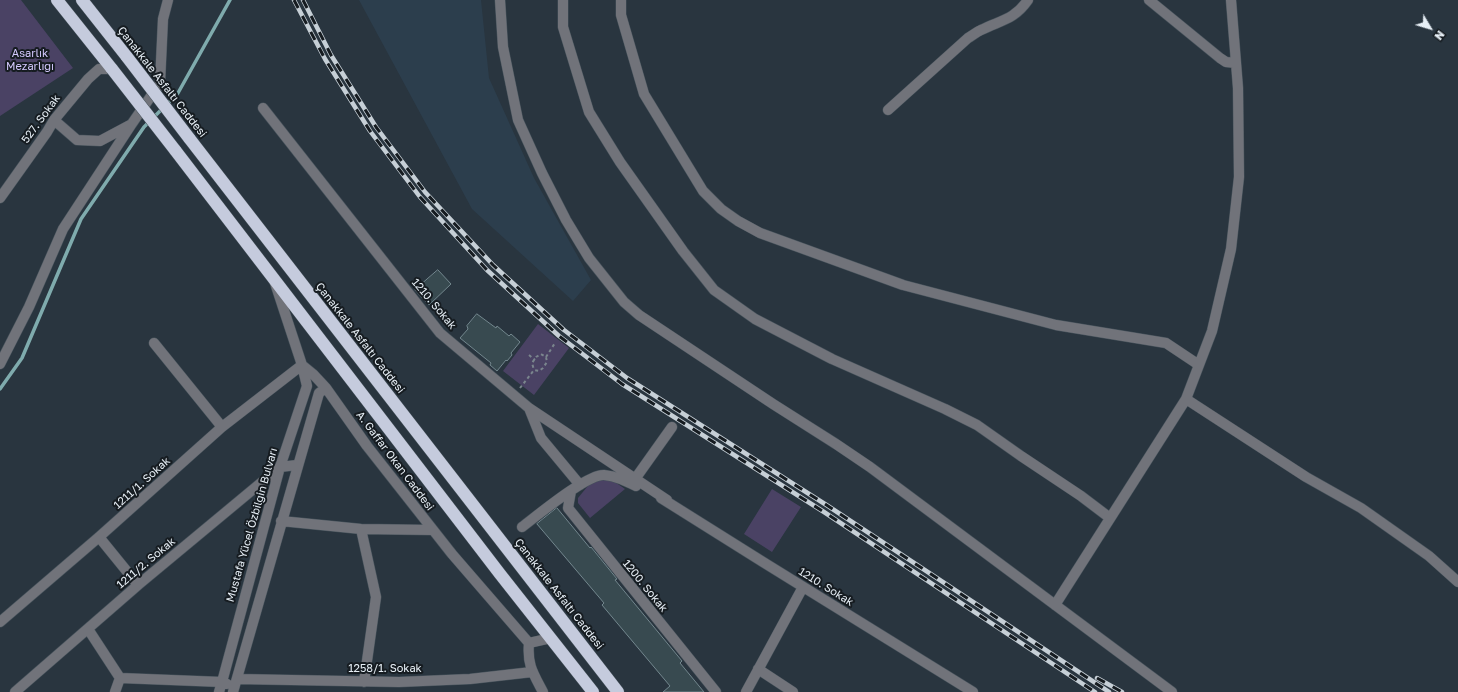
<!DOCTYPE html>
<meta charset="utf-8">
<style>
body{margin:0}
#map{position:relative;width:1458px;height:692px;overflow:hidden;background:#29353f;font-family:"Golos Text",sans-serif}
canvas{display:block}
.north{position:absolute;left:1410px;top:8px;width:40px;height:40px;-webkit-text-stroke:3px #161c21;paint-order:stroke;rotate:128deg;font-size:11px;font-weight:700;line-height:16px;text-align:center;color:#e7eff6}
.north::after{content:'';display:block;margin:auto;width:14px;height:18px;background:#e7eff6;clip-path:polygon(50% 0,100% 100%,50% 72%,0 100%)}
</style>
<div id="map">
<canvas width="1458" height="692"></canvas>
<div class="north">N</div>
</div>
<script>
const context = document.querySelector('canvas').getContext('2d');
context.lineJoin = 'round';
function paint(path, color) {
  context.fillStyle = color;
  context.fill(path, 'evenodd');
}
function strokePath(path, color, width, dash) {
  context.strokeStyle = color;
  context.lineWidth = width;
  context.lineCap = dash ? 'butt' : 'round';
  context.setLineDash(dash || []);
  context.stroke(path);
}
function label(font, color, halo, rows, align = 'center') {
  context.font = font + ' "Golos Text",sans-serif';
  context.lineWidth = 4;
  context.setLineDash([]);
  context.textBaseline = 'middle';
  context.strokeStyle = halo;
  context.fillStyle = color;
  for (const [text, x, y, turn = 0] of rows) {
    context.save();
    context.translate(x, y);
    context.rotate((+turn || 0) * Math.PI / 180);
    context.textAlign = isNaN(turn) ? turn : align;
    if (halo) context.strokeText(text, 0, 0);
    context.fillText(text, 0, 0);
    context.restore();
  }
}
const built = new Path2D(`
 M 359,0 L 481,0 L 489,78 L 534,178 L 591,280 L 573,301 L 472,209 Z`);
const green = new Path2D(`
 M 0,0 L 21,0 L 73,68 L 0,116 Z
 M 538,324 L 569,348 L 534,395 L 503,371 Z
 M 602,479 L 615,482 L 625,489 L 590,518 L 578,503 L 578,498 L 591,482 Z
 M 772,489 L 801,507 L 772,552 L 744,534 Z`);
const stream = new Path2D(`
 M 0,389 L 22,358 L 81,219 L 144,127 L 178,93 L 230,0`);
const building = new Path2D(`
 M 438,270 L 451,284 L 429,305 L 415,290 Z
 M 477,314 L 496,328 L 497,326 L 509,336 L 511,334 L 520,342 L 511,353 L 512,355 L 507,361 L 506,360 L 497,371 L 490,365 L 491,363 L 460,338 L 468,329 L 467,326 Z
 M 557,508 L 590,548 L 591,547 L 617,579 L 615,580 L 682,661 L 680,663 L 704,692 L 663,692 L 670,686 L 602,605 L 604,603 L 537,524 Z`);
const path = new Path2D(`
 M 529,355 L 535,360
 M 546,357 L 555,343
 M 520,388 L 534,370 L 539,371 L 543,368 L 547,362 L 546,357 L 541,354 L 536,357 L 532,363 L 534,370`);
const minor = new Path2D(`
 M 500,0 L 503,47 L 518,120 L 542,173 L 566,220 L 589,258 L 624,302 L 639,315 L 773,404 L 836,444 L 870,467 L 1172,692
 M 563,0 L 563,27 L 589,112 L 620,162 L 683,251 L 714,290 L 755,319 L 832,359 L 945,409 L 977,425 L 1021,456 L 1081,496 L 1110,518
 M 621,0 L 621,15 L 644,94 L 703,191 L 721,209 L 738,221 L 760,233 L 903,285 L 1056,325 L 1166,343 L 1199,365
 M 1149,0 L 1220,58 L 1226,62 L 1236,63
 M 263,108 L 440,333 L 529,408 L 667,500
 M 888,110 L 968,38 C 972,36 976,32 981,30 C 1001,20 1014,20 1028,0
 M 54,120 L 77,140 L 100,141 L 130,125
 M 0,198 L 47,132 L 54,120 L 88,79 L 99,69 L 112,69
 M 154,343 L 222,427
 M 0,364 L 29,307 L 63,229 L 131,125 L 160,83 L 163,19 L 168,0
 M 302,365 L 313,374 L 326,388 L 367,446 L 452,554 L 529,643
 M 1186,399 L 1306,477 L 1361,508 L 1429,556 L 1458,582
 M 529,408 L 541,438 L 580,485
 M 635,479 L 672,427
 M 571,491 L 568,508 L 716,692
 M 661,498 L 763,562 L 973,692
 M 281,521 L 361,529 L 433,530
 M 522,527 C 538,515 587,474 604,475 C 616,476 626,481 636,486
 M 361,529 L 376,597 L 364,682
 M 99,537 L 138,585
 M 1055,605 L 1186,399 L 1212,331 L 1231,249 L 1239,177 L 1238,88 L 1231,0
 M 0,622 L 99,537 L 222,427 L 302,365
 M 88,629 L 120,678 L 115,692
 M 758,669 L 793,692
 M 120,678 L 222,682 L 227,684
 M 237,679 L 399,682 L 470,679 L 532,672
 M 15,692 L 138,585 L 280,467 L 297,465
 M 219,692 L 222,682 L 280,467 L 307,386 L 302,365 L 275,283
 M 233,692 L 319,393 L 326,388
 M 543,692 C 533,673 527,665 529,643 L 551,638
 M 746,692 L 803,587`);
const highway = new Path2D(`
 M 57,0 L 112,69
 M 82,0 L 127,57
 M 189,138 L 618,692
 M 175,150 L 500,574 L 593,692`);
const rail = new Path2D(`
 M 294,0 L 325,59 L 370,131 L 420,197 L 487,270 L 559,336 L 622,384 L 824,512 L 1095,692
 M 303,0 L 331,55 L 376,127 L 425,192 L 493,265 L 564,330 L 627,378 L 828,506 L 1109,692
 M 1097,678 L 1122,692`);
const highwayBridge = new Path2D(`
 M 127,57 L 189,138
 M 112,69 L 175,150`);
const parkNames = [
 ["Asarlık",30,54],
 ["Mezarlığı",30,67]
];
const streetNames = [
 ["Çanakkale Asfaltı Caddesi",162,82,52],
 ["527. Sokak",41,119,-54],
 ["1210. Sokak",434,304,50],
 ["Çanakkale Asfaltı Caddesi",360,338,52],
 ["A. Gaffar Okan Caddesi",395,461,53],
 ["1211/1. Sokak",142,483,-42],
 ["Mustafa Yücel Özbilgin Bulvarı",252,525,-74],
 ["1211/2. Sokak",146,563,-40],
 ["1200. Sokak",645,586,51],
 ["1210. Sokak",826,587,32],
 ["Çanakkale Asfaltı Caddesi",559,594,52],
 ["1258/1. Sokak",385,669]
];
paint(built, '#2c3e4d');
paint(green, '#4a4264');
strokePath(stream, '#7fabad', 3.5);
paint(building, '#384a50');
strokePath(building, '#73878e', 1);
strokePath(minor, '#47535c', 11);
strokePath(highway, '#47535c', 13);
strokePath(path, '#7a858d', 2, [3, 3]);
strokePath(minor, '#71737a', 10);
strokePath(highway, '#c5cbdd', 12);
strokePath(rail, '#c6cfd6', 4.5);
strokePath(rail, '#161c21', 3, [9]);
strokePath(highwayBridge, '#47535c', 13, []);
strokePath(highwayBridge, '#c5cbdd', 12);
label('11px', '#d4c9fe', '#161c21', parkNames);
label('11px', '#e7eff6', '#161c21', streetNames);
</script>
